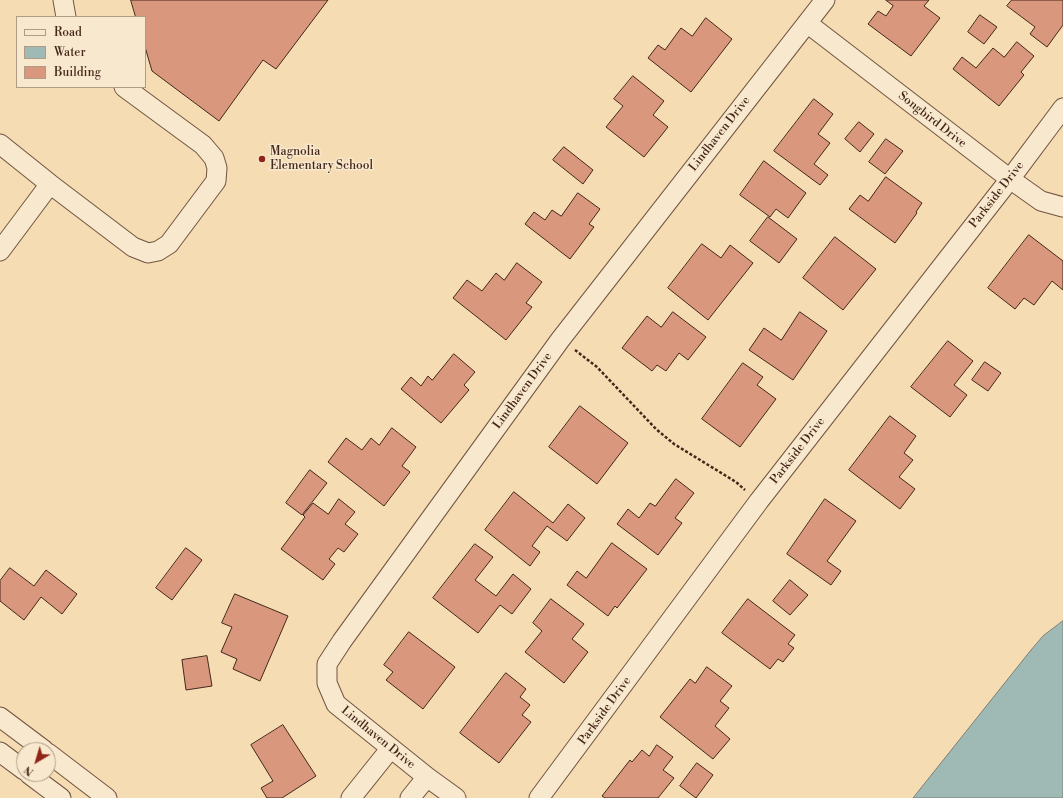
<!DOCTYPE html>
<style>
body{margin:0}
#map{position:relative;width:1063px;height:798px;overflow:hidden;background:#f5dcb3;font-family:"Libre Bodoni",serif}
canvas{display:block}
.legend{position:absolute;left:16px;top:16px;width:130px;height:72px;box-sizing:border-box;background:#f8e8ce;border:1px solid #b09b86;margin:0;padding:5px 7px;list-style:none;font-size:12px;color:#442719}
.legend li{display:flex;align-items:center;gap:8px;height:20px}
.legend b{width:20px;border:1px solid #b09b86}
.north{position:absolute;left:16px;top:742px;width:40px;height:40px;box-sizing:border-box;background:#f8e8ce;border:1px solid #b09b86;border-radius:50%;rotate:218deg;font-size:11px;font-weight:700;line-height:16px;text-align:center;color:#442719}
.north::after{content:'';display:block;margin:auto;width:14px;height:18px;background:#8f2418;clip-path:polygon(50% 0,100% 100%,50% 72%,0 100%)}
</style>
<div id="map">
<canvas width="1063" height="798"></canvas>
<ul class="legend">
<li><b style="height:5px;background:#f8e8ce"></b>Road</li>
<li><b style="height:11px;background:#9fbab5"></b>Water</li>
<li><b style="height:11px;background:#d9977d"></b>Building</li>
</ul>
<div class="north">N</div>
</div>
<script>
const context = document.querySelector('canvas').getContext('2d');
context.lineJoin = 'round';
function paint(path, color) {
  context.fillStyle = color;
  context.fill(path, 'evenodd');
}
function strokePath(path, color, width, dash) {
  context.strokeStyle = color;
  context.lineWidth = width;
  context.lineCap = dash ? 'butt' : 'round';
  context.setLineDash(dash || []);
  context.stroke(path);
}
function label(font, color, halo, rows, align = 'center') {
  context.font = font + ' "Libre Bodoni",serif';
  context.lineWidth = 3;
  context.setLineDash([]);
  context.textBaseline = 'middle';
  context.strokeStyle = halo;
  context.fillStyle = color;
  for (const [text, x, y, turn = 0] of rows) {
    context.save();
    context.translate(x, y);
    context.rotate((+turn || 0) * Math.PI / 180);
    context.textAlign = isNaN(turn) ? turn : align;
    if (halo) context.strokeText(text, 0, 0);
    context.fillText(text, 0, 0);
    context.restore();
  }
}
const water = new Path2D(`
 M 1063,621 L 1063,798 L 913,798 L 1031,650 L 1043,636 Z`);
const building = new Path2D(`
 M 131,0 L 328,0 L 276,69 L 263,60 L 219,121 L 152,71 L 145,47 L 145,17 L 136,17 Z
 M 886,0 L 929,0 L 924,6 L 940,18 L 911,56 L 868,24 L 878,11 L 886,16 L 893,6 Z
 M 1012,0 L 1063,0 L 1063,25 L 1047,47 L 1030,34 L 1035,27 L 1007,6 Z
 M 980,15 L 997,27 L 984,44 L 968,32 Z
 M 706,18 L 732,39 L 691,92 L 648,58 L 658,45 L 665,50 L 681,28 L 692,36 Z
 M 1017,42 L 1034,56 L 1021,72 L 1024,75 L 999,106 L 953,69 L 962,57 L 976,68 L 993,48 L 1004,57 Z
 M 633,76 L 664,101 L 653,115 L 668,127 L 644,157 L 606,127 L 623,106 L 614,99 Z
 M 814,99 L 833,114 L 818,134 L 830,143 L 814,164 L 828,175 L 820,185 L 774,151 Z
 M 859,122 L 874,134 L 860,152 L 845,139 Z
 M 886,139 L 903,151 L 885,174 L 869,162 Z
 M 564,147 L 593,170 L 583,184 L 553,160 Z
 M 764,161 L 806,193 L 788,218 L 776,209 L 770,217 L 740,195 Z
 M 886,177 L 922,203 L 916,212 L 917,213 L 895,243 L 849,209 L 860,195 L 868,201 Z
 M 578,193 L 600,209 L 589,224 L 594,227 L 570,259 L 525,224 L 534,212 L 545,220 L 552,210 L 561,216 Z
 M 768,217 L 797,239 L 779,263 L 750,241 Z
 M 1029,235 L 1063,261 L 1063,290 L 1052,281 L 1034,305 L 1024,298 L 1015,309 L 988,288 Z
 M 835,237 L 876,269 L 843,310 L 803,278 Z
 M 702,244 L 721,258 L 730,245 L 753,263 L 708,320 L 668,288 Z
 M 517,263 L 542,282 L 526,303 L 532,307 L 506,340 L 453,298 L 467,280 L 482,291 L 496,273 L 504,280 Z
 M 673,312 L 706,337 L 688,360 L 679,353 L 666,371 L 657,365 L 652,371 L 622,348 L 647,316 L 661,327 Z
 M 800,312 L 827,331 L 793,380 L 749,350 L 764,328 L 781,340 Z
 M 948,341 L 973,361 L 954,385 L 967,395 L 950,417 L 911,387 Z
 M 454,354 L 475,372 L 464,385 L 469,390 L 441,423 L 401,389 L 411,377 L 421,386 L 428,376 L 432,380 Z
 M 985,362 L 1001,373 L 988,391 L 972,380 Z
 M 743,363 L 763,377 L 757,385 L 776,399 L 740,447 L 702,419 Z
 M 580,406 L 628,443 L 597,484 L 549,447 Z
 M 890,416 L 916,436 L 904,453 L 913,460 L 899,477 L 915,489 L 900,509 L 849,470 Z
 M 392,428 L 416,447 L 402,466 L 410,472 L 384,506 L 328,462 L 346,438 L 362,450 L 371,438 L 379,445 Z
 M 310,470 L 327,483 L 302,515 L 286,503 Z
 M 676,479 L 694,493 L 675,518 L 682,523 L 658,555 L 617,524 L 628,509 L 639,518 L 650,503 L 655,506 Z
 M 514,492 L 553,523 L 568,504 L 585,518 L 567,541 L 547,526 L 532,546 L 540,552 L 530,566 L 485,530 Z
 M 339,499 L 355,512 L 345,524 L 358,534 L 344,552 L 338,548 L 329,559 L 335,564 L 323,580 L 281,549 L 305,517 L 303,515 L 313,503 L 328,514 Z
 M 825,499 L 856,521 L 827,561 L 841,571 L 831,585 L 787,554 Z
 M 612,543 L 647,569 L 617,608 L 615,606 L 608,616 L 567,585 L 577,571 L 586,578 Z
 M 475,544 L 493,557 L 475,580 L 496,596 L 513,574 L 531,589 L 512,614 L 500,605 L 478,633 L 433,598 Z
 M 186,548 L 202,560 L 172,600 L 156,588 Z
 M 10,568 L 34,586 L 46,570 L 77,594 L 62,614 L 41,597 L 24,620 L 0,601 L 0,581 Z
 M 790,580 L 808,595 L 790,615 L 773,601 Z
 M 235,594 L 288,616 L 260,681 L 233,669 L 237,659 L 221,652 L 232,627 L 222,623 Z
 M 551,599 L 584,624 L 572,639 L 588,652 L 564,683 L 525,652 L 542,631 L 533,623 Z
 M 748,599 L 795,635 L 788,644 L 794,648 L 783,662 L 778,659 L 770,669 L 722,633 Z
 M 409,632 L 455,667 L 423,709 L 386,680 L 393,672 L 384,665 Z
 M 207,656 L 212,686 L 186,690 L 182,660 Z
 M 707,667 L 732,686 L 720,701 L 729,708 L 715,726 L 730,739 L 713,759 L 660,717 L 690,679 L 695,683 Z
 M 506,673 L 526,689 L 520,697 L 530,705 L 522,715 L 531,722 L 499,763 L 460,733 Z
 M 283,725 L 316,776 L 282,798 L 267,798 L 261,788 L 273,781 L 251,745 Z
 M 657,745 L 673,757 L 663,770 L 674,778 L 658,798 L 605,798 L 602,796 L 630,760 L 632,762 L 642,750 L 649,756 Z
 M 697,763 L 713,775 L 696,798 L 680,786 Z`);
const path = new Path2D(`
 M 575,350 L 597,367 L 656,429 L 674,444 L 736,482 L 745,490`);
const minor = new Path2D(`
 M 63,0 L 66,17
 M 807,23 L 1010,179 L 1041,201 L 1063,207
 M 0,144 L 50,184 L 133,247 L 148,253 L 158,251 L 169,244 L 216,181 L 217,168 L 214,158 L 203,145 L 124,87
 M 0,251 L 50,184
 M 0,717 L 44,750
 M 0,752 L 24,770
 M 48,753 L 107,798
 M 29,774 L 61,798
 M 351,798 L 391,748
 M 410,798 L 427,777
 M 456,798 L 427,777 L 336,704 L 327,683 L 327,664 L 342,641 L 560,340 L 825,0
 M 539,798 L 759,501 L 1010,179 L 1063,108`);
const markers = [
 [262,159,4,"#8f2418"]
];
const streetNames = [
 ["Songbird Drive",932,120,38],
 ["Lindhaven Drive",720,134,-52],
 ["Parkside Drive",997,195,-52],
 ["Lindhaven Drive",523,391,-54],
 ["Parkside Drive",798,451,-52],
 ["Parkside Drive",605,711,-54],
 ["Lindhaven Drive",378,738,39]
];
const poiNames = [
 ["Magnolia",270,152],
 ["Elementary School",270,166]
];
paint(water, '#9fbab5');
strokePath(water, '#7b7f77', 1);
paint(building, '#d9977d');
strokePath(building, '#442719', 1);
strokePath(minor, '#705440', 21);
strokePath(path, '#442719', 2.5, [3, 2]);
strokePath(minor, '#f8e8ce', 19);
for (const [x, y, r, color] of markers) {
  const dot = new Path2D();
  dot.arc(x, y, r, 0, 2 * Math.PI);
  context.fillStyle = color;
  context.fill(dot);
  strokePath(dot, '#f8e8ce', 1.5);
}
label('12px', '#442719', '#f8e8ce', streetNames);
label('12px', '#442719', '#f8e8ce', poiNames, 'left');
</script>
